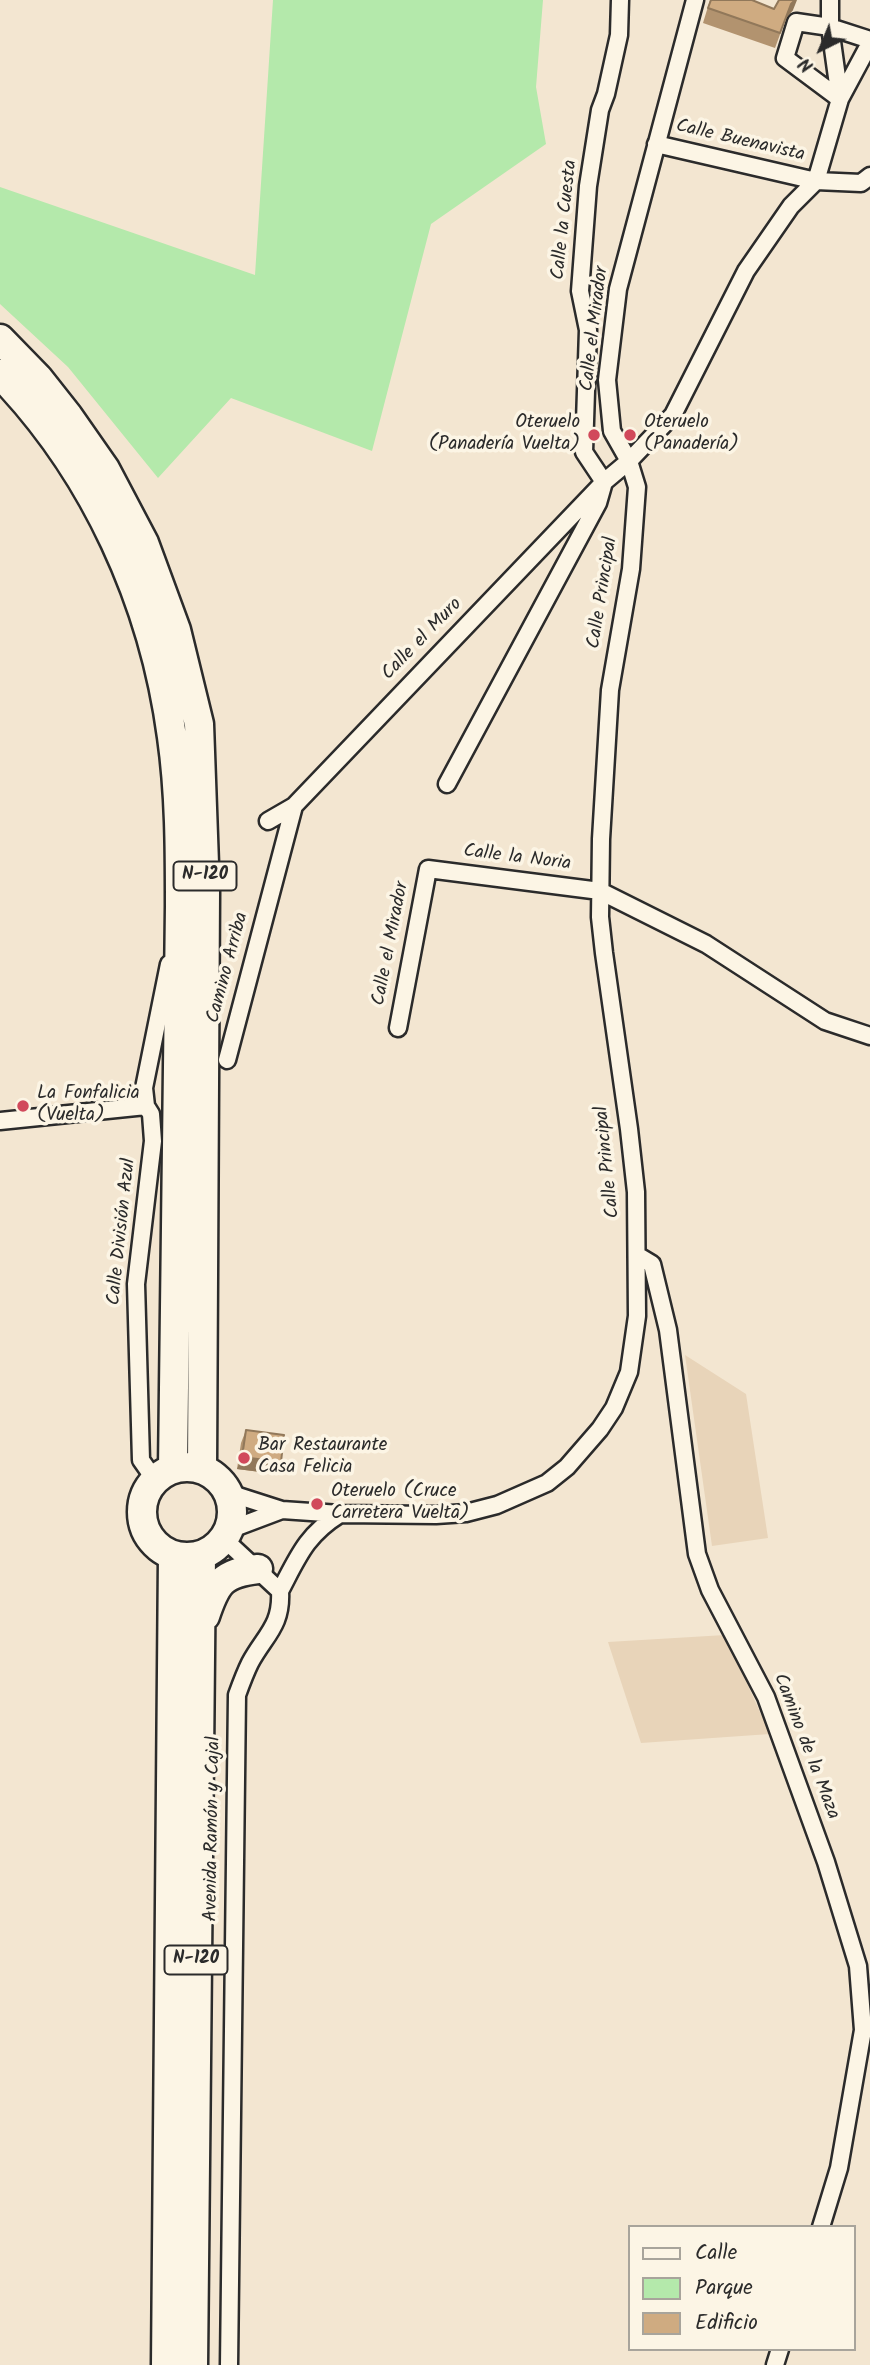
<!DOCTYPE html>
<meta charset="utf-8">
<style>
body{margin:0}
#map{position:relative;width:870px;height:2365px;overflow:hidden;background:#f3e6d1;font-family:Kalam,sans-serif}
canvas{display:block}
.legend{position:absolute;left:628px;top:2225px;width:228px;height:126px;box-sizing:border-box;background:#fcf5e5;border:2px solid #a8a49b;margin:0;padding:9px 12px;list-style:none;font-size:21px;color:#2b2b2b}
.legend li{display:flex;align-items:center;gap:14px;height:35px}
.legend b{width:35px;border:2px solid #a8a49b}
.north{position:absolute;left:786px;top:14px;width:70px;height:70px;-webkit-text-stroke:5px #fcf5e5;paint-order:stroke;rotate:223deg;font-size:19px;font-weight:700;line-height:28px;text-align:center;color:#2b2b2b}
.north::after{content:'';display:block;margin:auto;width:24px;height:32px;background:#2b2b2b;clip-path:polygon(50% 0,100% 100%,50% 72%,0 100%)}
</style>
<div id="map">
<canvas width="870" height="2365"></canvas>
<ul class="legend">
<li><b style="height:9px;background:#fcf5e5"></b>Calle</li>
<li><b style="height:19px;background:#b4e9ab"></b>Parque</li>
<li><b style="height:19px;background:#cfab81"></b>Edificio</li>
</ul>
<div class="north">N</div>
</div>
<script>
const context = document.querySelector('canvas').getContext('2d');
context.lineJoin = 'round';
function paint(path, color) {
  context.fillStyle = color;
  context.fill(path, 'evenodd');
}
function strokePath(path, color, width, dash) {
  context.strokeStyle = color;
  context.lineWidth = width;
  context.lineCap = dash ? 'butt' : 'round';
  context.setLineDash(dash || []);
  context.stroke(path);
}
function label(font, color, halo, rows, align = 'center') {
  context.font = font + ' Kalam,sans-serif';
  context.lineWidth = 7;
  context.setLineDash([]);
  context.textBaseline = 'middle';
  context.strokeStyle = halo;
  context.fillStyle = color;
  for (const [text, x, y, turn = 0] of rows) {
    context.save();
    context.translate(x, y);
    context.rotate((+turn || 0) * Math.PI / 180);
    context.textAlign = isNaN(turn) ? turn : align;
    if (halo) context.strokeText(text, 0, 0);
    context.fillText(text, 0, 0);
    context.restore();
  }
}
const built = new Path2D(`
 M 685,1355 L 746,1394 L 768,1538 L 712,1546 Z
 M 725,1635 L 770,1734 L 641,1743 L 608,1642 Z`);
const green = new Path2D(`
 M 273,0 L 543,0 L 536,87 L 546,144 L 431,224 L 372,451 L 231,398 L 158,478 L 68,367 L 0,304 L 0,187 L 255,275 Z`);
const street = new Path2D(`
 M 870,40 L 830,27 L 796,22 L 785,58 L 840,99 L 870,43
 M 656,144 L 816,181 L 861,183 L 870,176
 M 447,784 L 598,503 L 604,482 L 629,461 L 673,415 L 746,271 L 791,206 L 816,181 L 840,99 L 830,27 L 830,0
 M 268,821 L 294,806 L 604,482 L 584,452 L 588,330 L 580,291 L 588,186 L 600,110 L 606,94 L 619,35 L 620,0
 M 398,1028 L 428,869 L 600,891 L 706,944 L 825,1021 L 870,1036
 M 227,1060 L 294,806
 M 0,1121 L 146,1106
 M 637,1255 L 652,1264 L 668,1330 L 697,1554 L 710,1590 L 766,1697 L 826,1862 L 858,1966 L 863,2030 L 839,2168 L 821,2227
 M 155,1480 L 141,1460 L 136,1284 L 153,1141 L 151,1114 L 146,1106 L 144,1088 L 169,964
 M 229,1493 L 282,1510 L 340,1514 L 436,1515 L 466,1513 L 497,1505 L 547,1483 L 567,1467 L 600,1429 L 614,1408 L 629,1372 L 637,1316 L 636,1192 L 629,1129 L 604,953 L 600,917 L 601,839 L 610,690 L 631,569 L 637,487 L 629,461 L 612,431 L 607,380 L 618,289 L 695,0
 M 229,1530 L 282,1510
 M 224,1539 L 280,1591 C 282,1626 265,1635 250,1663 C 245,1673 241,1684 237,1695 L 229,2365
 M 280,1591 C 298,1557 306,1535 340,1514
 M 775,2365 L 780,2349`);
const highway = new Path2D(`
 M 0,339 L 38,378 L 68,416 L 105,469 L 144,543 L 176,630 L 199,724 L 205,892 L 202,1468
 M 0,374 C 95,472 154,602 172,737 C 180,793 180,850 180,906 L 173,1468
 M142 1512a45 45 0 1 1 90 0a45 45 0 1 1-90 0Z
 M 205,1616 C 216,1583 222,1573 258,1569
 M 166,2365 L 173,1555
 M 193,2365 L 201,1555`);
const wall = new Path2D(`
 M 710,0 L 752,0 L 774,9 L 793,10 L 786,18 L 775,48 L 703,23 Z
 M 246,1430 L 276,1474 L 237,1469 L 241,1443 Z`);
const shadedWall = new Path2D(`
 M 795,0 L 797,0 L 793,10 L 786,18 L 775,48 L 791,4 Z
 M 242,1457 L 281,1462 L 276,1474 L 237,1469 Z`);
const building = new Path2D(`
 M 711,0 L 752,0 L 774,9 L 779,0 L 795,0 L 791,4 L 780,33 L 708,8 Z
 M 246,1430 L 284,1435 L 281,1462 L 242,1457 Z`);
const markers = [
 [594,435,7,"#d1495b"],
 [630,435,7,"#d1495b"],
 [23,1106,7,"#d1495b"],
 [244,1458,7,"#d1495b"],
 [317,1504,7,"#d1495b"]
];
const shields = [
 [205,876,63],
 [196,1960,63]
];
const shieldNames = [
 ["N-120",205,876],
 ["N-120",196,1960]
];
const streetNames = [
 ["Calle Buenavista",740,142,13],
 ["Calle la Cuesta",566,220,-84],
 ["Calle el Mirador",596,329,-83],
 ["Calle Principal",604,593,-81],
 ["Calle el Muro",423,640,-46],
 ["Calle la Noria",517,859,7],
 ["Calle el Mirador",392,944,-79],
 ["Camino Arriba",229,968,-75],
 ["Calle Principal",609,1162,-96],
 ["Calle División Azul",123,1232,-84],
 ["Camino de la Maza",805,1747,69],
 ["Avenida Ramón y Cajal",214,1829,-89]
];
const poiNames = [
 ["Oteruelo",580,424,"right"],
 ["(Panadería Vuelta)",580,446,"right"],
 ["Oteruelo",644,424],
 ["(Panadería)",644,446],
 ["La Fonfalicia",37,1095],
 ["(Vuelta)",37,1117],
 ["Bar Restaurante",258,1447],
 ["Casa Felicia",258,1469],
 ["Oteruelo (Cruce",331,1493],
 ["Carretera Vuelta)",331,1515]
];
paint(built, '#e8d4b9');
paint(green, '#b4e9ab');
strokePath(street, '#2b2b2b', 21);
strokePath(highway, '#2b2b2b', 33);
strokePath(street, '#fcf5e5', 16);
strokePath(highway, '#fcf5e5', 28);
paint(wall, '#b2936f');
paint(shadedWall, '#91785a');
paint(building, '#cfab81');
strokePath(building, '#91785a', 2);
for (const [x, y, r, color] of markers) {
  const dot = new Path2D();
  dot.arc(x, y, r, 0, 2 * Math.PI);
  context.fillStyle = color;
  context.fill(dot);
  strokePath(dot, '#fcf5e5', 2.5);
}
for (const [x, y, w] of shields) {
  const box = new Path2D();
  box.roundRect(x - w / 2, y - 14.5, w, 29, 5);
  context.fillStyle = '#fcf5e5';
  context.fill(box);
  strokePath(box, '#2b2b2b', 2);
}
label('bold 18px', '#2b2b2b', null, shieldNames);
label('19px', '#2b2b2b', '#fcf5e5', streetNames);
label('19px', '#2b2b2b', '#fcf5e5', poiNames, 'left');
</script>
